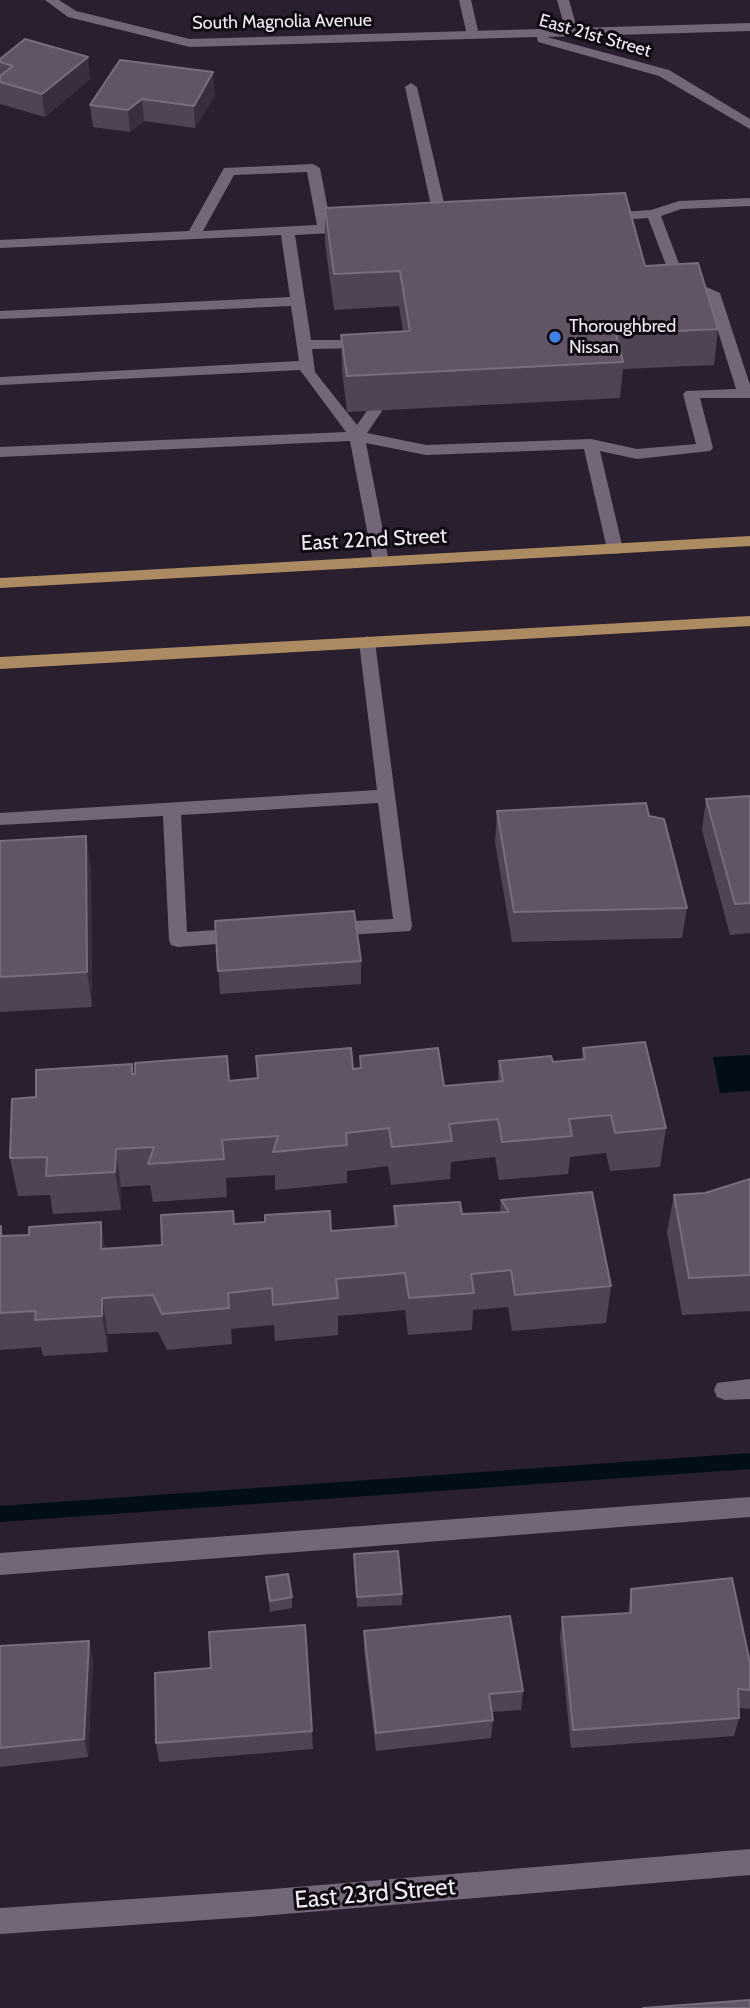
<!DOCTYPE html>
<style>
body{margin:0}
canvas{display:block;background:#2a1f2f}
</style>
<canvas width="750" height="2008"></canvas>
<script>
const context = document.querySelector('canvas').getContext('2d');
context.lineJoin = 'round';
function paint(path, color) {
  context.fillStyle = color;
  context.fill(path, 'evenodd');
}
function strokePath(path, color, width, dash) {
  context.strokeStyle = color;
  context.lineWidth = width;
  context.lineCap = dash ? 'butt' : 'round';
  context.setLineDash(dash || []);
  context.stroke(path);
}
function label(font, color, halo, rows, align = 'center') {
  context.font = font + ' Cabin,sans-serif';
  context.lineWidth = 6;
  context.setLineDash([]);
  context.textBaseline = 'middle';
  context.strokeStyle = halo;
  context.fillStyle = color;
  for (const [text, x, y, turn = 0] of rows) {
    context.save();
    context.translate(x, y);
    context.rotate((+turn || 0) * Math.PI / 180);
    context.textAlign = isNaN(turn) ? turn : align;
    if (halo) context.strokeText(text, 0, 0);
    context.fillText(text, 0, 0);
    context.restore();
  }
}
const water = new Path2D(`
 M 750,1055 L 750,1091 L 720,1093 L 713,1057 Z`);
const stream = new Path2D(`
 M 750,1453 L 750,1469 L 0,1522 L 0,1506 Z`);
const service = new Path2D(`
 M 459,0 L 471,0 L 479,35 L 477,38 L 473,39 L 467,35 Z
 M 557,0 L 569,0 L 578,32 L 576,35 L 568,35 L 566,32 Z
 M 411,83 L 417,87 L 449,224 L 442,228 L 435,224 L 405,87 Z
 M 313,164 L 320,168 L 331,225 L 352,224 L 359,228 L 352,232 L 295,235 L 311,340 L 365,340 L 372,344 L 365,348 L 312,349 L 315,372 L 357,425 L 369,408 L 379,408 L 382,411 L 367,433 L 426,445 L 591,439 L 637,449 L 696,444 L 683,394 L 686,391 L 736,389 L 707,296 L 673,283 L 648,218 L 606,221 L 599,217 L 606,213 L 651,210 L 679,201 L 750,198 L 750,206 L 681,209 L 661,216 L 684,277 L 720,293 L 750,385 L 750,398 L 700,398 L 713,448 L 710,451 L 637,459 L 600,451 L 623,549 L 621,553 L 615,554 L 607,549 L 584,449 L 426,455 L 366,443 L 389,562 L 381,567 L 373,562 L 350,441 L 0,457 L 0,447 L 346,432 L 300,370 L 0,385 L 0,377 L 299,361 L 291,306 L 0,319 L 0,311 L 290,297 L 281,235 L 0,248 L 0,240 L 189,231 L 224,168 ZM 307,172 L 317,225 L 203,231 L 234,175 Z
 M 367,636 L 375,642 L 412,926 L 410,931 L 332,936 L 325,934 L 323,929 L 325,924 L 332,922 L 393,919 L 378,803 L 181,815 L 187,932 L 242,928 L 249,930 L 251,935 L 249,940 L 242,942 L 178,947 L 171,945 L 169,940 L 163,816 L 0,825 L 0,813 L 377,790 L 359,642 Z
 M 750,1379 L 750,1399 L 725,1400 L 717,1397 L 714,1390 L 717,1383 Z
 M 750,1497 L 750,1517 L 0,1575 L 0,1553 Z`);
const minor = new Path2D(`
 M 45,0 L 59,0 L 76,11 L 190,39 L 750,23 L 750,31 L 547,37 L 669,70 L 750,119 L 750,129 L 659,76 L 538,42 L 537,37 L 190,47 L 68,17 Z
 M 750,1849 L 750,1875 L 249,1917 L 0,1934 L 0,1908 L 249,1891 Z`);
const primary = new Path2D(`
 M 750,536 L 750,546 L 0,588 L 0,578 Z
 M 750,616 L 750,626 L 0,669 L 0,657 Z`);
const wall = new Path2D(`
 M 0,59 L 90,79 L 45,117 L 0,104 Z
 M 120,60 L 215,95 L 195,128 L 144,121 L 130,132 L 93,127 L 90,105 Z
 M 325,208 L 645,266 L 718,329 L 714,365 L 623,369 L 620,398 L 347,412 L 342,370 L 341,335 L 403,331 L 399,306 L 334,310 L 325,243 Z
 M 750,796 L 750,933 L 730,935 L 702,830 L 706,799 Z
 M 497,811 L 649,816 L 687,908 L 682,938 L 512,942 L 495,842 Z
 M 86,836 L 91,871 L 92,1007 L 0,1012 L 0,841 Z
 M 215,921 L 361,961 L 361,984 L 220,994 Z
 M 583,1048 L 666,1128 L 660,1167 L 610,1171 L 606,1153 L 570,1157 L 568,1174 L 499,1180 L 495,1157 L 451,1162 L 450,1179 L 391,1185 L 388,1166 L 347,1171 L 347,1183 L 275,1190 L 275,1175 L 226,1178 L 227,1197 L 153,1202 L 150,1185 L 121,1187 L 121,1210 L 53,1214 L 50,1195 L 18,1196 L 10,1158 L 36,1097 L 133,1074 L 229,1081 L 257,1078 L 256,1056 L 353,1069 L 360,1068 L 360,1056 L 444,1086 L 498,1081 L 499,1061 L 553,1062 L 582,1059 Z
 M 750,1179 L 750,1311 L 682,1315 L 667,1232 L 674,1195 L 705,1193 Z
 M 501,1200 L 611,1286 L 606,1323 L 512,1331 L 508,1307 L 473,1310 L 472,1330 L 408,1335 L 405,1310 L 338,1316 L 338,1335 L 275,1341 L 274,1325 L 231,1329 L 232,1344 L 167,1350 L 158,1332 L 108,1334 L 108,1352 L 43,1356 L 41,1347 L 0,1350 L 0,1357 L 0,1226 L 3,1236 L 29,1235 L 101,1222 L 105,1249 L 162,1245 L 234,1224 L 331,1231 L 394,1226 L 394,1206 L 462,1214 L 500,1212 Z
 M 354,1554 L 402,1594 L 402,1605 L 357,1607 Z
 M 266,1577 L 292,1597 L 292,1608 L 270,1612 Z
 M 631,1589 L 750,1663 L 750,1709 L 739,1708 L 739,1718 L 734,1736 L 571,1748 L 560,1637 L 562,1617 L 628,1613 Z
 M 305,1625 L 313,1749 L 159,1762 L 156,1743 L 211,1668 Z
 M 364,1631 L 523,1691 L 521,1710 L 492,1712 L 493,1720 L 491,1738 L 376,1751 L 364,1650 Z
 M 89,1641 L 93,1660 L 88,1757 L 0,1767 L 0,1646 Z`);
const shadedWall = new Path2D(`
 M 88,57 L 90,79 L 45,117 L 42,94 Z
 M 213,72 L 215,95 L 195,128 L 194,106 Z
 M 142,99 L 144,121 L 130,132 L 128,110 Z
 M 86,836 L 91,871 L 92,1007 L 87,972 Z
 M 116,1149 L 121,1187 L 121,1210 L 115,1172 Z
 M 101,1222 L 106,1260 L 101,1249 Z
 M 102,1298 L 108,1334 L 108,1352 L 102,1316 Z
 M 89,1641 L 93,1660 L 88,1757 L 84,1739 Z`);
const building = new Path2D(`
 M 25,39 L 88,57 L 42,94 L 0,82 L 0,76 L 13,66 L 0,62 L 0,59 Z
 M 120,60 L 213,72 L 194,106 L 142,99 L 128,110 L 90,105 Z
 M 625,193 L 645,266 L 698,263 L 718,329 L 616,334 L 623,362 L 347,376 L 341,335 L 410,331 L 400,271 L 334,274 L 325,208 Z
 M 750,796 L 750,903 L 735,904 L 706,799 Z
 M 646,803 L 649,816 L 664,819 L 687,908 L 514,912 L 497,811 Z
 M 86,836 L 87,972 L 0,977 L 0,841 Z
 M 354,911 L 361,961 L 218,971 L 215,921 Z
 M 645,1042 L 666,1128 L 615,1133 L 611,1115 L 569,1119 L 572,1136 L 502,1142 L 498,1119 L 449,1124 L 452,1141 L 392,1147 L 389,1128 L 346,1133 L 347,1145 L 273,1152 L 278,1136 L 222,1140 L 224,1159 L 148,1164 L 154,1147 L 116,1149 L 115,1172 L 46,1176 L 47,1157 L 10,1158 L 12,1099 L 36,1097 L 36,1070 L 132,1064 L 132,1074 L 135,1074 L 135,1063 L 227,1056 L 229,1081 L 258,1078 L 256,1056 L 351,1048 L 353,1069 L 361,1068 L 360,1056 L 438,1048 L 444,1086 L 503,1081 L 499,1061 L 551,1056 L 553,1062 L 585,1059 L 583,1048 Z
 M 750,1179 L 750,1275 L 689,1278 L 674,1195 L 705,1193 Z
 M 592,1192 L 611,1286 L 515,1295 L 511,1270 L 471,1274 L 474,1293 L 409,1298 L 405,1273 L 336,1279 L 338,1298 L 273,1305 L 272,1288 L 228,1293 L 229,1308 L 162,1314 L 153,1295 L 102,1298 L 102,1316 L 35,1320 L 36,1311 L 0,1313 L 0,1226 L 1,1226 L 1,1236 L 29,1235 L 29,1227 L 101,1222 L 101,1249 L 162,1245 L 161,1215 L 233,1211 L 234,1224 L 265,1222 L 265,1215 L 330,1211 L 331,1231 L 397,1226 L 394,1206 L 460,1202 L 462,1214 L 509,1212 L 501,1200 Z
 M 398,1551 L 402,1594 L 357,1597 L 354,1554 Z
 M 288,1574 L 292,1597 L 270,1601 L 266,1577 Z
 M 732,1578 L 750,1663 L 750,1690 L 738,1689 L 739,1718 L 573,1730 L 562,1617 L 631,1613 L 631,1589 Z
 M 510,1616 L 523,1691 L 489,1694 L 493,1720 L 376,1733 L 364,1631 Z
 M 305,1625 L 312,1731 L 156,1743 L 155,1673 L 211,1668 L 209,1632 Z
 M 89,1641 L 84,1739 L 0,1748 L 0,1646 Z
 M 750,2000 L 750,2008 L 643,2008 Z`);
const markers = [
 [555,337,7,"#3f7fe0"]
];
const farStreetnames = [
 ["South Magnolia Avenue",282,22,-1],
 ["East 21st Street",595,36,16]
];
const farPoinames = [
 ["Thoroughbred",569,327],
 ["Nissan",569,348]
];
const streetNames = [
 ["East 22nd Street",374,540,-3]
];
const nearStreetnames = [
 ["East 23rd Street",375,1894,-5]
];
paint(water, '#020e15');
paint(stream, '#020e15');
paint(service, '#726678');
paint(minor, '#726678');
paint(primary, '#ac8b62');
paint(wall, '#4f4454');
paint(shadedWall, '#392d3e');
paint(building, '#615565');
strokePath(building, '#776d7c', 2);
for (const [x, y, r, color] of markers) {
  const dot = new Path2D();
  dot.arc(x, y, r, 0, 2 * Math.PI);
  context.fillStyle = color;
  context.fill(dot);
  strokePath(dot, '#100b12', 2.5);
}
label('18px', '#f1eaf4', '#100b12', farStreetnames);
label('18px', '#f1eaf4', '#100b12', farPoinames, 'left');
label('21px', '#f1eaf4', '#100b12', streetNames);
label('24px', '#f1eaf4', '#100b12', nearStreetnames);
</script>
